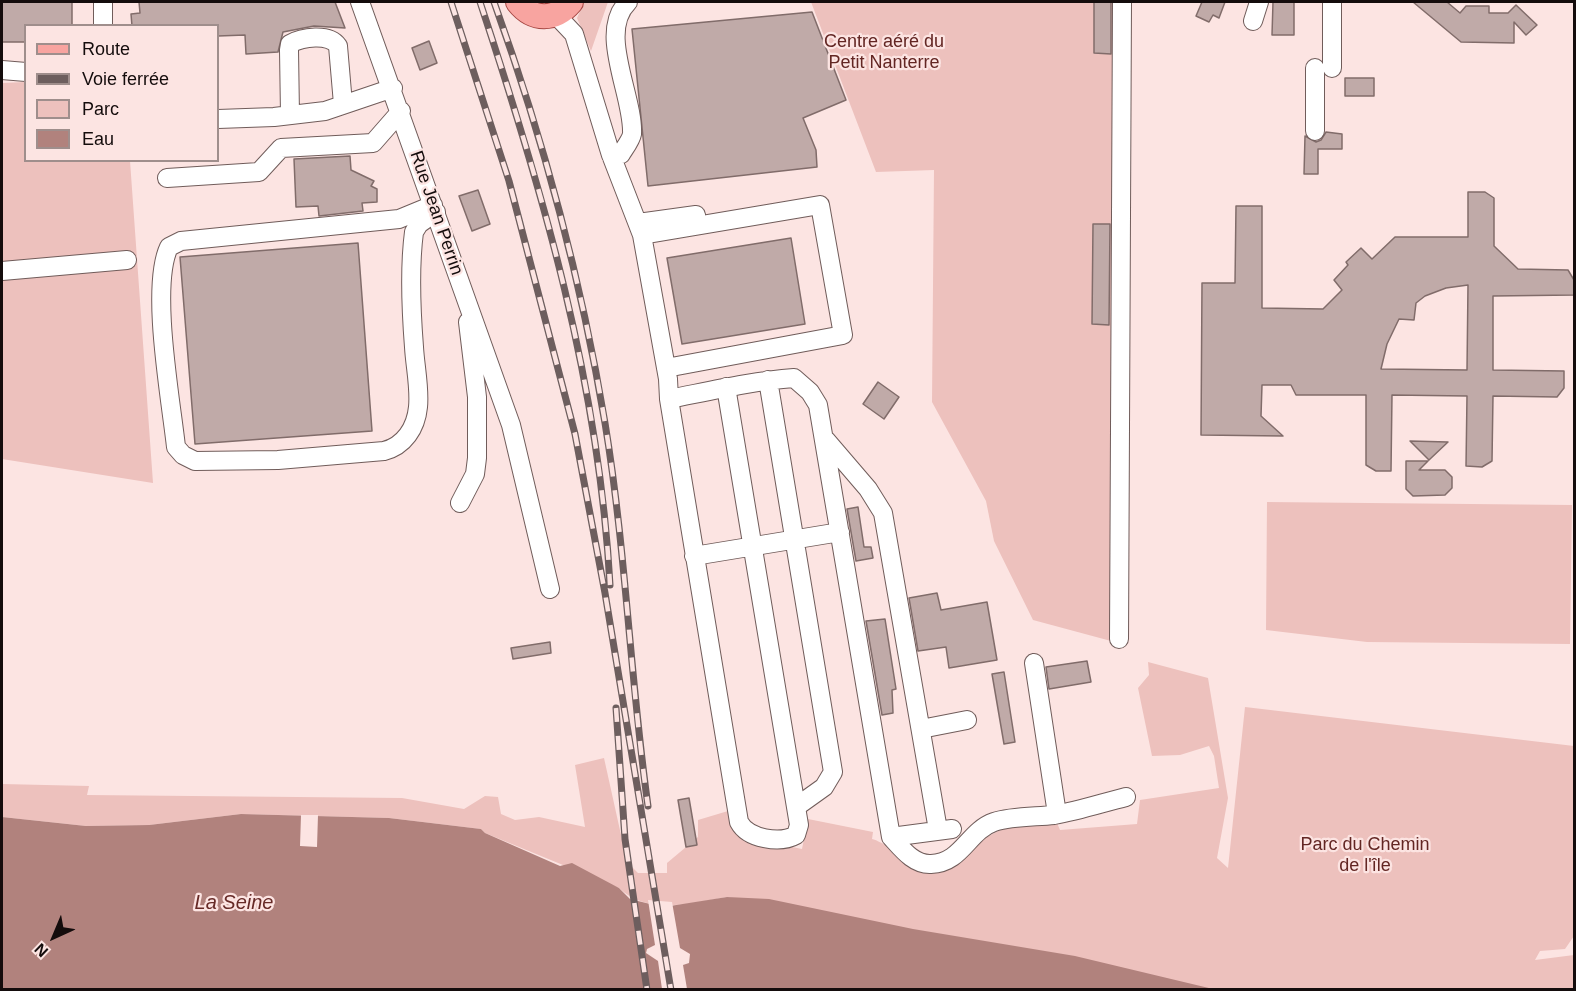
<!DOCTYPE html>
<meta charset="utf-8">
<style>
body{margin:0}
#map{position:relative;width:1576px;height:991px;overflow:hidden;background:#fce4e2;font-family:Helvetica,sans-serif}
canvas{display:block}
.frame{position:absolute;inset:0;border:3px solid #140c0c;pointer-events:none}
.legend{position:absolute;left:24px;top:24px;width:195px;height:138px;box-sizing:border-box;background:#fce4e2;border:2px solid #9f8e8c;margin:0;padding:8px 10px;list-style:none;font-size:18px;color:#140c0c}
.legend li{display:flex;align-items:center;gap:12px;height:30px}
.legend b{width:30px;border:2px solid #9f8e8c}
.north{position:absolute;left:24px;top:907px;width:60px;height:60px;-webkit-text-stroke:4px #fce4e2;paint-order:stroke;rotate:224deg;font-size:16px;font-weight:700;line-height:24px;text-align:center;color:#140c0c}
.north::after{content:'';display:block;margin:auto;width:21px;height:27px;background:#140c0c;clip-path:polygon(50% 0,100% 100%,50% 72%,0 100%)}
</style>
<div id="map">
<canvas width="1576" height="991"></canvas>
<div class="frame"></div>
<ul class="legend">
<li><b style="height:8px;background:#f8a4a0"></b>Route</li>
<li><b style="height:8px;background:#6d5e5e"></b>Voie ferrée</li>
<li><b style="height:16px;background:#edc1bd"></b>Parc</li>
<li><b style="height:16px;background:#b1827d"></b>Eau</li>
</ul>
<div class="north">N</div>
</div>
<script>
const context = document.querySelector('canvas').getContext('2d');
context.lineJoin = 'round';
function paint(path, color) {
  context.fillStyle = color;
  context.fill(path, 'evenodd');
}
function strokePath(path, color, width, dash) {
  context.strokeStyle = color;
  context.lineWidth = width;
  context.lineCap = dash ? 'butt' : 'round';
  context.setLineDash(dash || []);
  context.stroke(path);
}
function label(font, color, halo, rows, align = 'center') {
  context.font = font + ' Helvetica,sans-serif';
  context.lineWidth = 4.5;
  context.setLineDash([]);
  context.textBaseline = 'middle';
  context.strokeStyle = halo;
  context.fillStyle = color;
  for (const [text, x, y, turn = 0] of rows) {
    context.save();
    context.translate(x, y);
    context.rotate((+turn || 0) * Math.PI / 180);
    context.textAlign = isNaN(turn) ? turn : align;
    if (halo) context.strokeText(text, 0, 0);
    context.fillText(text, 0, 0);
    context.restore();
  }
}
const green = new Path2D(`
 M 584,2 L 608,2 L 591,51 L 577,18 Z
 M 811,2 L 1115,2 L 1111,641 L 1033,620 L 994,541 L 986,501 L 932,402 L 934,170 L 876,172 Z
 M 25,82 L 26,160 L 130,161 L 153,483 L 2,459 L 2,83 Z
 M 1267,502 L 1572,505 L 1570,644 L 1367,642 L 1266,630 Z
 M 1148,662 L 1208,678 L 1228,798 L 1217,858 L 1228,868 L 1245,707 L 1574,746 L 1574,936 L 1565,949 L 1540,951 L 1535,960 L 1574,955 L 1574,989 L 1205,989 L 727,897 C 691,903 648,916 619,888 L 485,833 L 481,829 L 389,818 L 241,814 L 149,825 L 86,826 L 2,817 L 2,784 L 89,786 L 87,795 L 402,798 L 464,809 L 485,796 L 498,797 L 501,814 L 515,820 L 539,817 L 585,827 L 575,765 L 604,758 L 627,862 L 638,873 L 667,873 L 667,863 L 698,837 L 698,820 L 728,811 L 739,836 L 802,849 L 808,819 L 873,832 L 872,839 C 880,840 914,863 925,869 L 1008,826 L 1055,818 L 1060,830 L 1137,824 L 1140,800 L 1219,788 L 1214,756 L 1209,746 L 1180,755 L 1152,756 L 1138,688 L 1149,675 Z`);
const water = new Path2D(`
 M 241,814 L 389,818 L 481,829 L 485,833 L 560,866 L 572,863 L 619,888 L 630,899 L 650,904 L 670,906 L 727,897 L 769,899 L 913,929 L 1075,956 L 1213,989 L 2,990 L 2,817 L 86,826 L 149,825 Z`);
const pier = new Path2D(`
 M 301,815 L 318,815 L 317,847 L 300,846 Z
 M 648,900 L 672,902 L 680,948 L 690,954 L 689,963 L 683,965 L 687,989 L 662,989 L 658,961 L 646,953 L 647,949 L 655,945 Z`);
const building = new Path2D(`
 M 2,2 L 72,2 L 72,26 L 26,26 L 26,42 L 2,42 Z
 M 139,2 L 335,2 L 345,28 L 314,26 L 283,32 L 278,52 L 246,54 L 245,35 L 218,36 L 218,26 L 132,26 L 131,14 L 140,13 Z
 M 1094,2 L 1111,2 L 1111,54 L 1094,53 Z
 M 1202,2 L 1225,2 L 1219,18 L 1213,15 L 1209,22 L 1196,16 Z
 M 1273,2 L 1294,2 L 1294,35 L 1272,35 Z
 M 1413,2 L 1447,2 L 1460,13 L 1466,6 L 1489,6 L 1489,13 L 1508,13 L 1516,5 L 1537,25 L 1526,35 L 1514,22 L 1514,43 L 1461,42 Z
 M 812,12 L 846,100 L 803,118 L 816,150 L 817,167 L 648,186 L 632,29 Z
 M 429,41 L 437,63 L 420,70 L 412,48 Z
 M 1345,78 L 1374,78 L 1374,96 L 1345,96 Z
 M 1326,132 L 1342,134 L 1342,149 L 1318,149 L 1318,174 L 1304,174 L 1305,136 L 1316,142 L 1321,140 Z
 M 350,156 L 351,170 L 374,181 L 371,186 L 377,189 L 377,202 L 362,203 L 363,211 L 319,216 L 318,206 L 296,207 L 294,159 Z
 M 478,190 L 490,224 L 472,231 L 459,196 Z
 M 1468,192 L 1485,192 L 1494,198 L 1494,246 L 1518,269 L 1568,270 L 1574,280 L 1574,295 L 1493,296 L 1493,370 L 1564,371 L 1564,388 L 1557,397 L 1493,396 L 1492,461 L 1482,467 L 1466,466 L 1467,396 L 1392,395 L 1391,471 L 1376,471 L 1366,465 L 1366,395 L 1296,395 L 1291,385 L 1262,385 L 1261,416 L 1283,436 L 1201,435 L 1202,283 L 1235,283 L 1236,206 L 1262,206 L 1262,308 L 1323,309 L 1342,290 L 1334,280 L 1348,265 L 1346,262 L 1361,248 L 1372,259 L 1395,237 L 1468,237 ZM 1468,285 L 1467,370 L 1381,369 L 1387,344 L 1399,319 L 1414,320 L 1416,303 L 1425,296 L 1446,288 Z
 M 1093,224 L 1110,224 L 1109,325 L 1092,324 Z
 M 791,238 L 805,324 L 682,344 L 667,258 Z
 M 358,243 L 372,431 L 195,444 L 180,257 Z
 M 878,382 L 899,397 L 884,419 L 863,404 Z
 M 1410,441 L 1448,442 L 1429,460 Z
 M 1406,461 L 1428,461 L 1419,470 L 1445,470 L 1452,477 L 1452,488 L 1445,495 L 1413,496 L 1406,489 Z
 M 858,507 L 864,547 L 871,547 L 873,558 L 856,561 L 847,509 Z
 M 937,593 L 941,610 L 987,602 L 997,660 L 949,668 L 946,647 L 918,651 L 909,598 Z
 M 885,619 L 896,689 L 892,690 L 893,713 L 882,715 L 866,621 Z
 M 550,642 L 551,653 L 513,659 L 511,648 Z
 M 1087,661 L 1091,682 L 1049,689 L 1046,667 Z
 M 1004,672 L 1015,742 L 1004,744 L 992,674 Z
 M 689,798 L 697,845 L 686,847 L 678,800 Z`);
const minor = new Path2D(`
 M 360,2 L 511,425 L 550,589
 M 1332,2 L 1332,68
 M 556,15 L 574,34 L 611,155 L 642,235 L 668,379 L 669,399
 M 1253,21 L 1259,2
 M 103,26 L 103,2
 M 2,70 L 26,72
 M 290,115 L 289,50 L 290,44 C 302,37 329,33 338,46 L 343,104
 M 218,119 L 274,117 L 325,111 L 393,88
 M 1315,131 L 1315,68
 M 611,155 L 621,154 C 624,149 631,140 632,134 C 634,96 597,32 628,2
 M 167,178 L 259,172 L 281,148 L 373,143 L 401,111
 M 433,205 L 399,219 L 181,241 L 169,247 C 150,287 171,400 176,447 L 183,455 L 195,461 L 278,460 L 384,451 C 404,446 416,428 418,407 C 420,388 415,366 414,347 C 411,309 409,270 414,232 L 419,224 L 436,212
 M 638,223 L 696,215
 M 642,235 L 820,205 L 843,335 L 666,368
 M 2,271 L 127,260
 M 768,380 L 833,772 L 824,787 L 796,807
 M 726,387 L 799,825 L 796,835 C 780,844 748,839 739,822 L 669,399 C 710,391 752,381 794,378 L 810,392 L 818,405 L 891,837 C 902,849 914,865 931,864 C 962,863 968,831 994,822 C 1012,816 1035,817 1054,815 C 1078,811 1102,803 1126,797
 M 826,440 L 868,489 L 883,513 L 938,830
 M 460,503 L 475,474 L 477,458 L 477,397 L 468,322
 M 694,556 L 840,532
 M 1119,639 L 1122,2
 M 1034,663 L 1057,814
 M 921,729 L 967,720
 M 891,837 L 952,829`);
const major = new Path2D(`
 M 518,2 C 533,21 555,21 571,2`);
const rail = new Path2D(`
 M 451,2 L 509,181 L 575,434 L 605,593 L 671,990
 M 480,2 C 543,192 599,383 610,585
 M 494,2 C 543,138 581,279 605,423 C 626,550 630,679 648,806
 M 616,708 L 625,839 L 647,990`);
const parkNames = [
 ["Centre aéré du",884,42],
 ["Petit Nanterre",884,63],
 ["Parc du Chemin",1365,845],
 ["de l'île",1365,866]
];
const streetNames = [
 ["Rue Jean Perrin",436,213,71]
];
const waterNames = [
 ["La Seine",234,903]
];
paint(green, '#edc1bd');
paint(water, '#b1827d');
paint(pier, '#fce4e2');
paint(building, '#c0aaa8');
strokePath(building, '#816c6a', 1.5);
strokePath(minor, '#705c5a', 20);
strokePath(major, '#a64743', 26);
strokePath(minor, '#fff', 18);
strokePath(major, '#f8a4a0', 24);
strokePath(rail, '#6d5e5e', 7);
strokePath(rail, '#fce4e2', 4.5, [14]);
label('18px', '#632623', '#fce4e2', parkNames);
label('18px', '#140c0c', '#fce4e2', streetNames);
label('italic 20px', '#672a27', '#fce4e2', waterNames);
</script>
